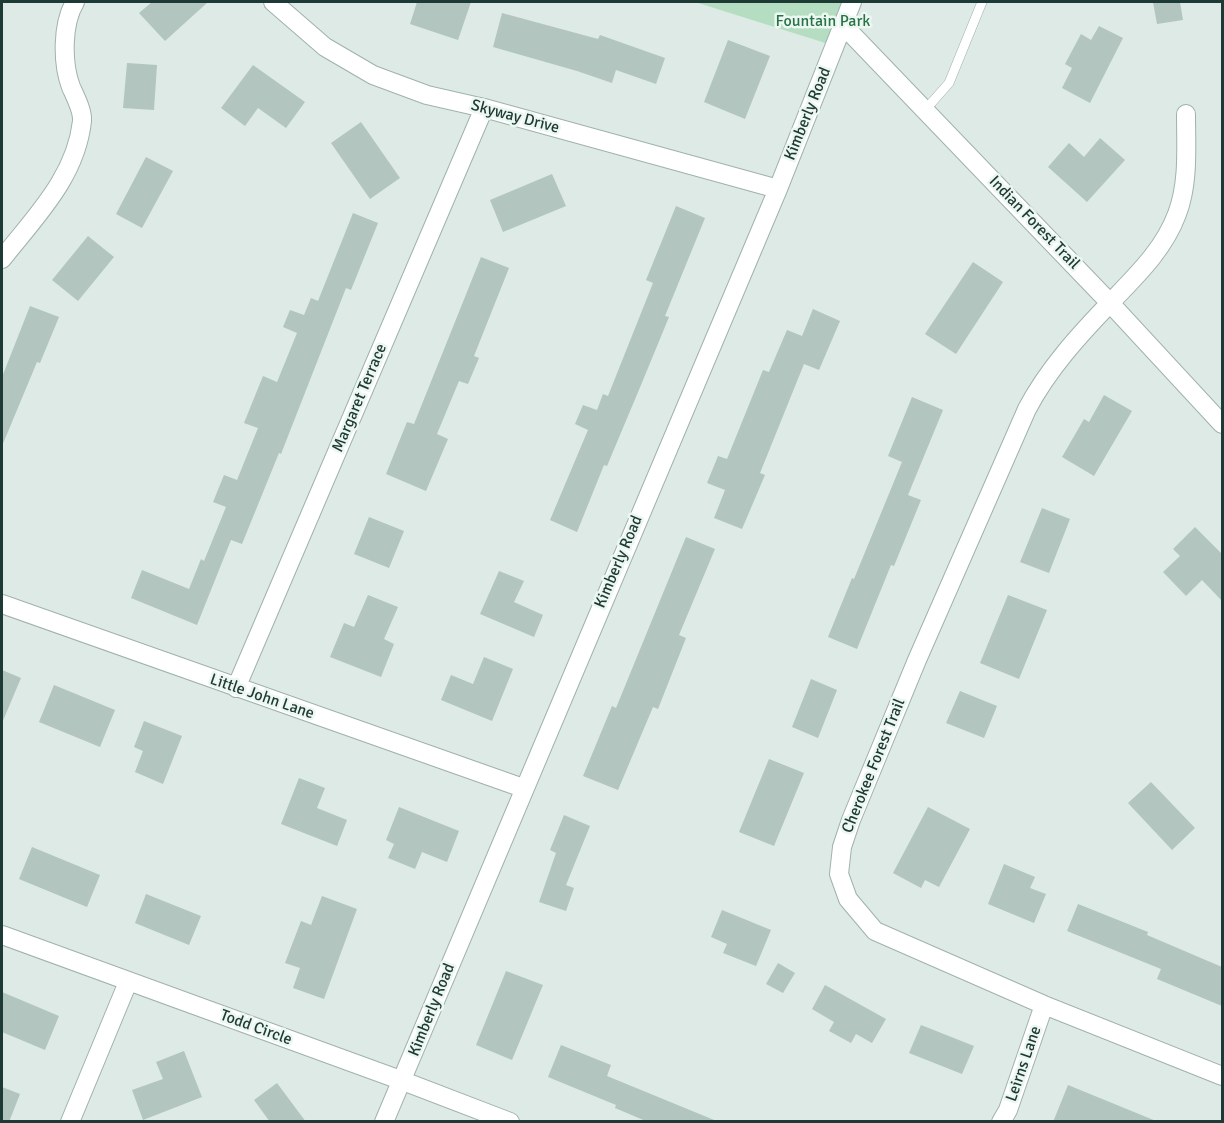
<!DOCTYPE html>
<style>
body{margin:0}
#map{position:relative;width:1224px;height:1123px;overflow:hidden;background:#ddeae5;font-family:Signika,sans-serif}
canvas{display:block}
.frame{position:absolute;inset:0;border:3px solid #1e3a34;pointer-events:none}
</style>
<div id="map">
<canvas width="1224" height="1123"></canvas>
<div class="frame"></div>
</div>
<script>
const context = document.querySelector('canvas').getContext('2d');
context.lineJoin = 'round';
function paint(path, color) {
  context.fillStyle = color;
  context.fill(path, 'evenodd');
}
function strokePath(path, color, width, dash) {
  context.strokeStyle = color;
  context.lineWidth = width;
  context.lineCap = dash ? 'butt' : 'round';
  context.setLineDash(dash || []);
  context.stroke(path);
}
function label(font, color, halo, rows, align = 'center') {
  context.font = font + ' Signika,sans-serif';
  context.lineWidth = 5;
  context.setLineDash([]);
  context.textBaseline = 'middle';
  context.strokeStyle = halo;
  context.fillStyle = color;
  for (const [text, x, y, turn = 0] of rows) {
    context.save();
    context.translate(x, y);
    context.rotate((+turn || 0) * Math.PI / 180);
    context.textAlign = isNaN(turn) ? turn : align;
    if (halo) context.strokeText(text, 0, 0);
    context.fillText(text, 0, 0);
    context.restore();
  }
}
const green = new Path2D(`
 M 695,2 L 852,2 L 835,46 Z`);
const building = new Path2D(`
 M 152,2 L 208,2 L 165,41 L 139,13 Z
 M 417,2 L 471,2 L 458,40 L 410,24 Z
 M 1153,2 L 1180,2 L 1183,20 L 1157,24 Z
 M 502,13 L 598,39 L 600,35 L 665,58 L 656,84 L 616,70 L 612,83 L 577,71 L 493,47 Z
 M 1099,26 L 1123,38 L 1090,103 L 1062,88 L 1072,68 L 1065,64 L 1081,34 L 1091,40 Z
 M 728,40 L 770,56 L 745,119 L 704,102 Z
 M 127,63 L 157,65 L 154,110 L 123,108 Z
 M 253,65 L 305,102 L 286,128 L 258,108 L 245,126 L 221,108 Z
 M 361,122 L 400,178 L 370,199 L 331,143 Z
 M 1100,138 L 1125,160 L 1087,202 L 1048,167 L 1069,143 L 1084,157 Z
 M 146,157 L 173,171 L 142,228 L 116,214 Z
 M 552,174 L 566,206 L 503,232 L 490,200 Z
 M 676,206 L 705,218 L 665,316 L 669,317 L 641,385 L 607,466 L 604,465 L 577,532 L 550,520 L 588,430 L 575,424 L 583,405 L 597,410 L 603,394 L 608,396 L 653,283 L 646,280 Z
 M 353,213 L 378,223 L 351,290 L 346,288 L 281,454 L 279,453 L 242,544 L 231,540 L 197,625 L 131,598 L 142,570 L 189,589 L 201,559 L 204,561 L 226,507 L 213,502 L 224,475 L 237,480 L 258,428 L 244,423 L 263,376 L 277,382 L 297,333 L 283,327 L 290,310 L 304,315 L 311,298 L 318,301 Z
 M 88,236 L 114,257 L 78,301 L 52,280 Z
 M 481,257 L 509,268 L 474,356 L 479,358 L 468,384 L 459,381 L 437,434 L 448,439 L 426,491 L 386,474 L 407,422 L 414,424 Z
 M 973,262 L 1003,282 L 956,354 L 925,334 Z
 M 30,306 L 59,317 L 40,363 L 37,362 L 2,446 L 2,377 Z
 M 813,309 L 840,321 L 819,370 L 804,364 L 760,473 L 765,475 L 742,529 L 714,518 L 725,490 L 707,483 L 718,456 L 727,459 L 763,370 L 769,372 L 787,330 L 802,336 Z
 M 1104,395 L 1132,411 L 1094,476 L 1062,457 L 1084,419 L 1089,422 Z
 M 912,397 L 943,410 L 908,495 L 921,500 L 894,566 L 891,565 L 857,649 L 828,637 L 852,578 L 854,579 L 902,462 L 888,456 Z
 M 1042,508 L 1070,519 L 1049,573 L 1020,562 Z
 M 369,517 L 404,531 L 389,568 L 354,554 Z
 M 1195,527 L 1222,554 L 1222,601 L 1202,580 L 1186,596 L 1163,572 L 1180,556 L 1173,549 Z
 M 686,537 L 715,549 L 679,635 L 686,638 L 658,709 L 653,707 L 618,790 L 583,776 L 612,706 L 616,708 Z
 M 499,571 L 524,581 L 514,602 L 543,615 L 534,637 L 480,614 Z
 M 368,595 L 398,607 L 384,639 L 394,644 L 381,677 L 330,657 L 344,623 L 354,627 Z
 M 1008,595 L 1047,610 L 1019,679 L 980,663 Z
 M 484,657 L 513,669 L 492,721 L 441,700 L 451,675 L 473,684 Z
 M 2,670 L 21,678 L 2,723 Z
 M 811,679 L 837,690 L 818,738 L 792,727 Z
 M 54,685 L 115,710 L 100,747 L 39,722 Z
 M 960,691 L 997,706 L 984,738 L 946,723 Z
 M 144,721 L 182,736 L 163,784 L 135,772 L 143,751 L 134,747 Z
 M 769,759 L 804,773 L 774,846 L 739,832 Z
 M 299,778 L 325,788 L 317,808 L 347,820 L 337,846 L 281,824 Z
 M 1151,782 L 1195,828 L 1172,850 L 1128,803 Z
 M 399,807 L 459,831 L 447,862 L 422,852 L 415,869 L 388,858 L 394,844 L 386,840 Z
 M 928,807 L 970,829 L 939,887 L 925,880 L 921,888 L 893,873 Z
 M 564,815 L 590,826 L 566,885 L 574,888 L 566,911 L 539,902 L 556,853 L 550,850 Z
 M 32,847 L 100,875 L 87,907 L 19,879 Z
 M 1004,864 L 1035,877 L 1030,888 L 1046,894 L 1034,923 L 988,904 Z
 M 146,894 L 201,916 L 189,945 L 135,923 Z
 M 322,896 L 357,909 L 324,999 L 293,988 L 300,968 L 285,963 L 301,921 L 311,925 Z
 M 1078,904 L 1148,932 L 1147,935 L 1222,967 L 1222,1006 L 1157,979 L 1161,969 L 1067,931 Z
 M 722,910 L 771,930 L 756,966 L 723,953 L 727,944 L 711,937 Z
 M 778,963 L 795,973 L 783,993 L 766,984 Z
 M 506,971 L 543,985 L 512,1060 L 476,1045 Z
 M 825,985 L 886,1019 L 872,1043 L 856,1034 L 851,1043 L 829,1031 L 834,1022 L 812,1009 Z
 M 2,992 L 59,1016 L 45,1050 L 2,1032 Z
 M 921,1025 L 974,1046 L 962,1074 L 909,1053 Z
 M 561,1045 L 611,1065 L 607,1076 L 719,1122 L 648,1122 L 615,1108 L 616,1105 L 548,1077 Z
 M 184,1051 L 202,1097 L 143,1120 L 132,1090 L 163,1079 L 156,1062 Z
 M 277,1083 L 306,1122 L 270,1122 L 254,1100 Z
 M 1068,1085 L 1156,1121 L 1155,1122 L 1053,1122 Z
 M 2,1087 L 20,1094 L 9,1122 L 2,1122 Z`);
const service = new Path2D(`
 M 926,109 L 949,83 L 982,2`);
const minor = new Path2D(`
 M 273,2 L 325,47 L 373,75 L 427,95 L 484,108 L 778,189
 M 843,25 L 1110,303 L 1222,424
 M 1186,114 C 1186,146 1189,183 1177,214 C 1164,249 1138,274 1112,301 C 1080,334 1048,369 1027,409 L 917,660 L 851,820 L 842,847 L 839,874 L 848,899 L 875,931 L 1044,1005 L 1222,1076
 M 2,259 C 35,217 76,177 82,121 C 83,111 75,96 71,87 C 62,63 62,24 75,2
 M 2,604 L 523,788
 M 236,688 L 484,108
 M 2,935 L 403,1081 L 510,1122
 M 70,1122 L 128,982
 M 384,1122 L 778,189 L 852,2
 M 1001,1122 L 1008,1110 L 1044,1005`);
const parkNames = [
 ["Fountain Park",823,22]
];
const streetNames = [
 ["Kimberly Road",808,114,-68],
 ["Skyway Drive",515,117,15],
 ["Indian Forest Trail",1034,223,46],
 ["Margaret Terrace",360,398,-67],
 ["Kimberly Road",619,562,-67],
 ["Little John Lane",262,697,19],
 ["Cherokee Forest Trail",874,766,-68],
 ["Kimberly Road",432,1010,-68],
 ["Todd Circle",256,1028,20],
 ["Leirns Lane",1024,1064,-71]
];
paint(green, '#b4ddc1');
paint(building, '#b2c5be');
strokePath(service, '#a0b2ac', 10);
strokePath(minor, '#a0b2ac', 20);
strokePath(service, '#fff', 9);
strokePath(minor, '#fff', 18);
label('16px', '#277247', '#edf7f2', parkNames);
label('16px', '#1e3a34', '#edf7f2', streetNames);
</script>
